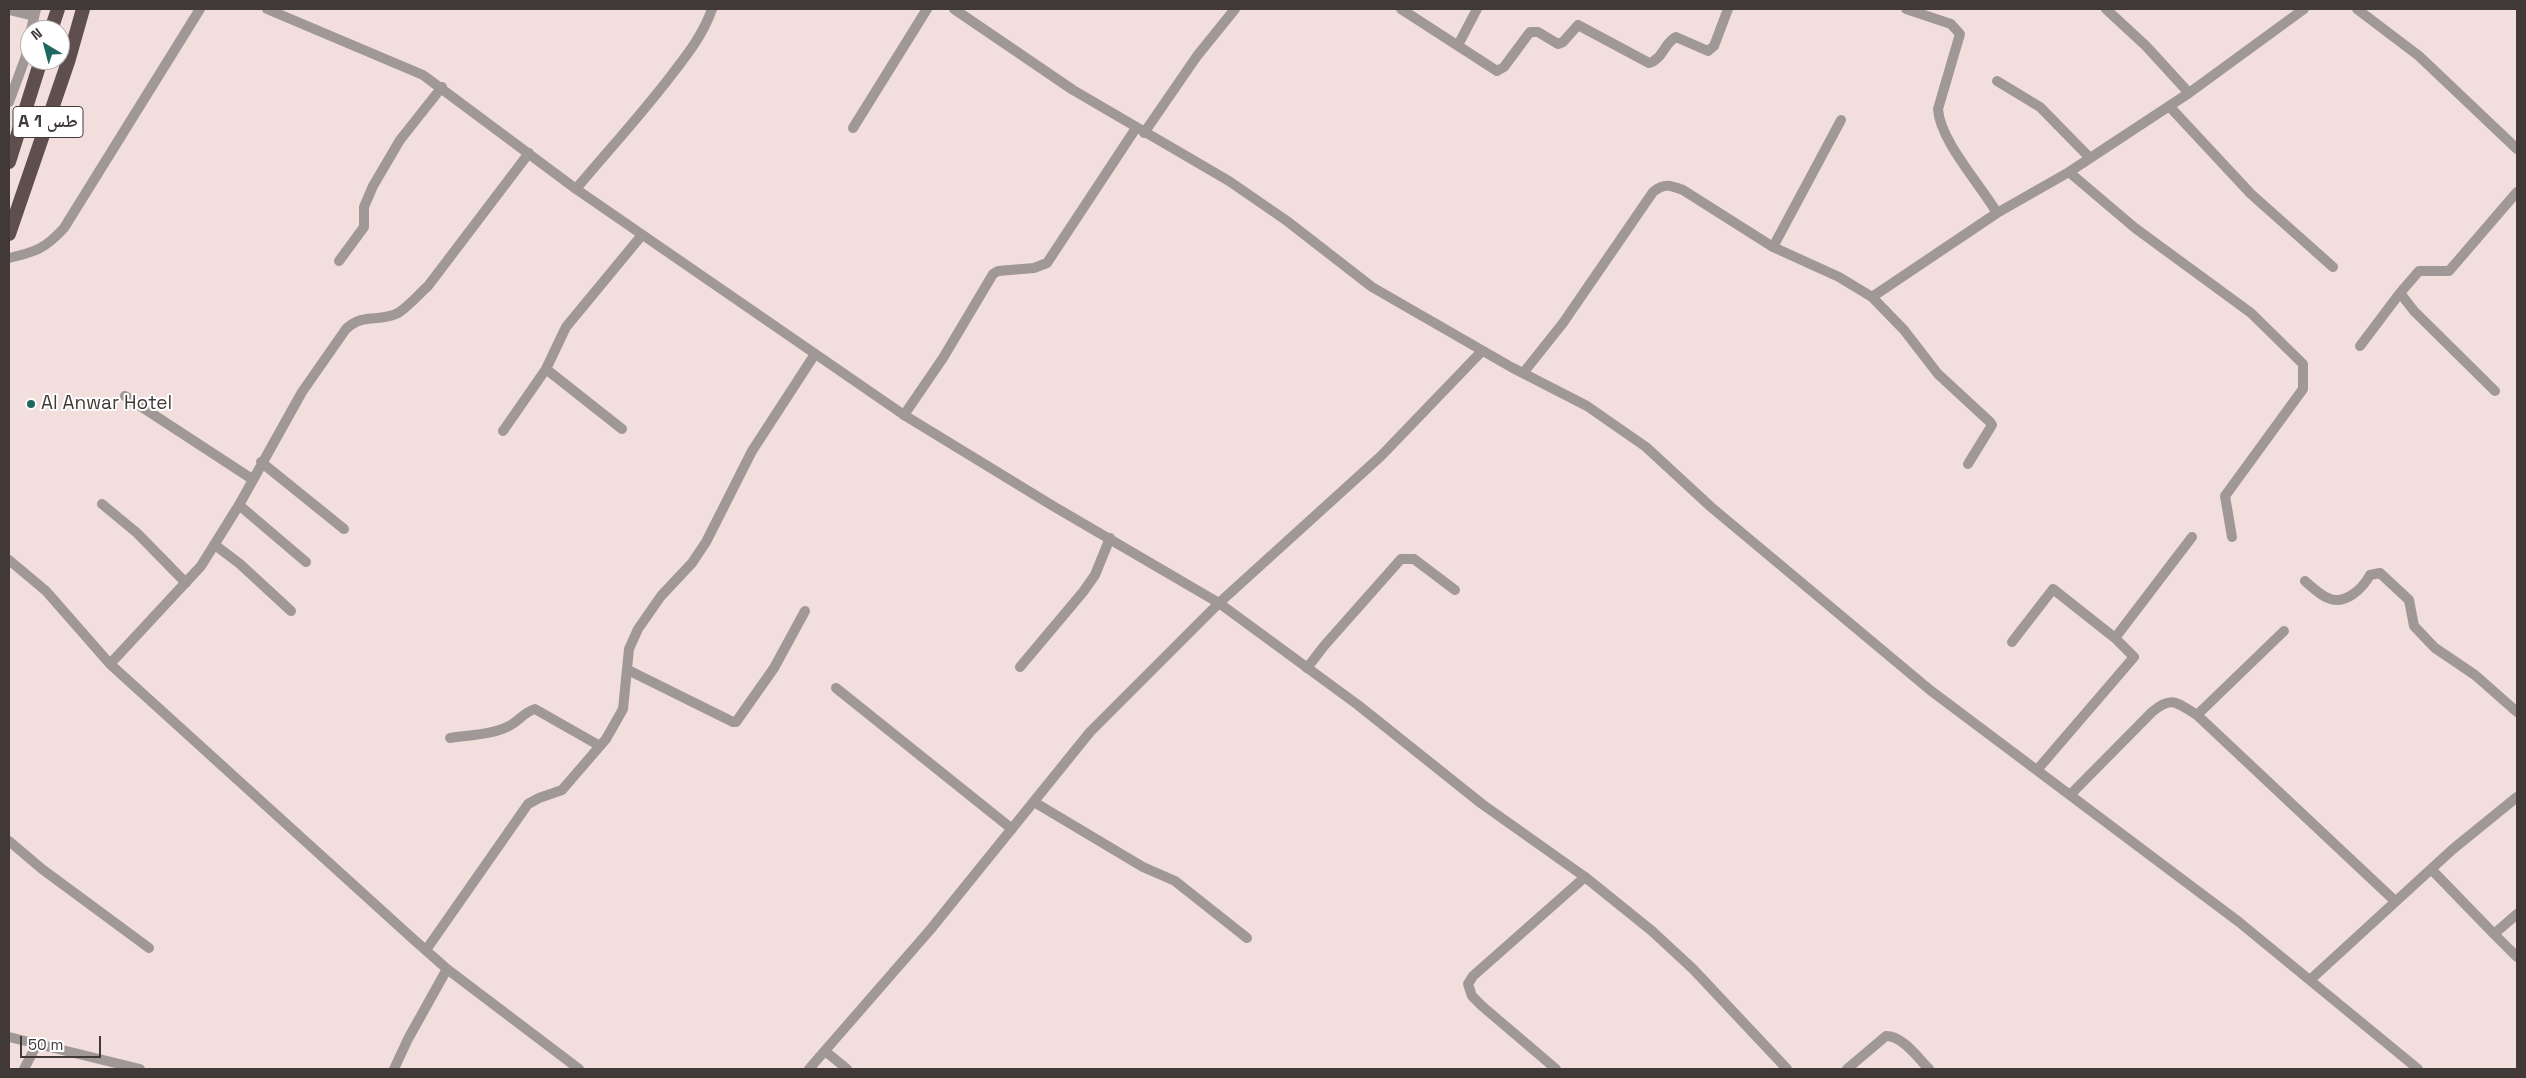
<!DOCTYPE html>
<meta charset="utf-8">
<style>
body{margin:0}
#map{position:relative;width:2526px;height:1078px;overflow:hidden;background:#f2dedc;font-family:"Space Grotesk",sans-serif}
canvas{display:block}
.frame{position:absolute;inset:0;border:10px solid #413938;pointer-events:none}
.north{position:absolute;left:20px;top:20px;width:50px;height:50px;box-sizing:border-box;background:#fff;border:1px solid #b3b0af;border-radius:50%;rotate:323deg;font-size:14px;font-weight:700;line-height:20px;text-align:center;color:#413938}
.north::after{content:'';display:block;margin:auto;width:18px;height:22px;background:#1f685f;clip-path:polygon(50% 0,100% 100%,50% 72%,0 100%)}
.scale{position:absolute;left:20px;top:1036px;width:81px;height:22px;box-sizing:border-box;border:2px solid #413938;border-top:0;padding-left:6px;font-size:15px;line-height:18px;white-space:nowrap;color:#413938;-webkit-text-stroke:4px #fff;paint-order:stroke}
</style>
<div id="map">
<canvas width="2526" height="1078"></canvas>
<div class="frame"></div>
<div class="north">N</div>
<div class="scale">50 m</div>
</div>
<script>
const context = document.querySelector('canvas').getContext('2d');
context.lineJoin = 'round';
function strokePath(path, color, width, dash) {
  context.strokeStyle = color;
  context.lineWidth = width;
  context.lineCap = dash ? 'butt' : 'round';
  context.setLineDash(dash || []);
  context.stroke(path);
}
function label(font, color, halo, rows, align = 'center') {
  context.font = font + ' "Space Grotesk","Noto Naskh Arabic",sans-serif';
  context.lineWidth = 4;
  context.setLineDash([]);
  context.textBaseline = 'middle';
  context.strokeStyle = halo;
  context.fillStyle = color;
  for (const [text, x, y, turn = 0] of rows) {
    context.save();
    context.translate(x, y);
    context.rotate((+turn || 0) * Math.PI / 180);
    context.textAlign = isNaN(turn) ? turn : align;
    if (halo) context.strokeText(text, 0, 0);
    context.fillText(text, 0, 0);
    context.restore();
  }
}
const minor = new Path2D(`
 M 954,9 L 1073,90 L 1229,181 L 1287,221 L 1372,287 L 1511,367 L 1587,406 L 1646,447 L 1711,507 L 1930,690 L 2239,922 L 2418,1069
 M 1401,9 L 1497,71 L 1504,67 L 1530,32 L 1538,32 L 1558,44 L 1563,42 L 1578,25 L 1649,63 C 1663,59 1664,43 1676,37 L 1708,51 L 1714,46 L 1728,9
 M 1906,9 L 1951,24 L 1960,34 L 1938,109 C 1940,141 1980,184 1997,213
 M 2106,9 L 2146,46 L 2189,93
 M 2357,9 L 2419,56 L 2517,149
 M 9,10 L 34,16
 M 31,30 L 36,9
 M 1458,45 L 1477,9
 M 1997,81 L 2040,107 L 2090,158
 M 9,102 L 26,56 L 30,34
 M 2169,106 L 2251,194 L 2333,267
 M 853,128 L 927,9
 M 1144,133 L 1197,56 L 1235,9
 M 2069,172 L 2135,228 L 2251,313 L 2303,364 L 2303,389 L 2225,496 L 2232,537
 M 576,189 C 607,152 640,116 670,77 C 687,55 703,35 712,9
 M 1773,247 L 1841,120
 M 9,258 C 35,252 45,249 64,228 L 200,9
 M 339,261 L 364,227 L 364,207 L 373,186 L 400,140 L 442,87
 M 1872,297 L 1904,330 L 1938,374 L 1990,422 L 1992,425 L 1968,464
 M 2360,346 L 2400,293
 M 546,369 L 622,429
 M 1524,372 L 1563,323 L 1653,192 C 1664,183 1670,185 1683,190 L 1773,247 L 1839,277 L 1872,297 L 1997,213 L 2069,172 L 2189,93 L 2304,9
 M 2495,391 L 2414,311 L 2400,293 L 2419,271 L 2449,271 L 2517,192
 M 125,396 L 252,479
 M 904,415 L 943,358 L 993,274 L 998,271 L 1034,268 L 1047,263 L 1136,128
 M 503,431 L 546,369 L 566,327 L 642,235
 M 261,462 L 344,529
 M 102,504 L 137,533 L 186,583
 M 239,505 L 306,562
 M 215,545 L 240,564 L 291,611
 M 9,560 L 46,591 L 110,664 L 412,938 L 447,969 L 579,1069
 M 2305,581 C 2312,587 2320,595 2328,598 C 2345,606 2363,588 2370,575 L 2380,573 L 2409,600 L 2414,626 L 2435,648 L 2475,675 L 2517,712
 M 2012,642 L 2053,589 L 2115,638
 M 110,664 L 201,566 L 239,505 L 302,392 L 346,329 C 364,312 378,323 398,313 C 409,306 418,295 428,286 L 529,153
 M 1020,667 L 1083,592 L 1095,575 L 1110,538
 M 1307,668 L 1324,646 L 1401,559 L 1414,559 L 1455,590
 M 628,670 L 733,722 L 736,722 L 774,668 L 805,611
 M 836,688 L 1012,829
 M 2197,715 L 2284,631
 M 450,738 C 469,735 491,735 509,726 C 518,722 524,712 535,709 L 600,746
 M 2037,770 L 2134,657 L 2115,638 L 2192,537
 M 2070,795 L 2152,712 C 2172,695 2177,703 2197,715 L 2395,901
 M 1034,802 L 1143,867 L 1175,881 L 1247,938
 M 9,841 L 42,869 L 149,948
 M 2431,869 L 2494,934 L 2517,914
 M 2494,934 L 2517,957
 M 426,950 L 528,804 L 539,798 L 562,790 L 606,739 L 623,709 L 629,649 L 638,629 L 661,596 L 692,563 L 706,542 L 752,451 L 815,354
 M 2310,980 L 2453,849 L 2517,797
 M 825,1051 L 847,1069
 M 24,1069 L 37,1044
 M 394,1069 L 408,1039 L 447,969
 M 809,1069 L 930,930 L 1090,732 L 1219,603 L 1381,456 L 1482,351
 M 1556,1069 L 1482,1006 L 1472,996 L 1468,984 L 1473,976 L 1585,877
 M 1847,1069 L 1886,1036 C 1903,1036 1918,1058 1929,1069`);
const tertiary = new Path2D(`
 M 267,9 L 423,75 L 576,189 L 904,415 L 1053,506 L 1219,603 L 1358,705 L 1482,804 L 1585,877 L 1652,931 L 1693,969 L 1787,1069
 M 9,1037 L 140,1069`);
const trunk = new Path2D(`
 M 51,30 L 58,9
 M 9,162 L 41,60
 M 9,234 L 68,62 L 83,9`);
const markers = [
 [31,404,5,"#1f685f"]
];
const shields = [
 [48,122,70]
];
const shieldNames = [
 ["A 1 طس",48,122]
];
const poiNames = [
 ["Al Anwar Hotel",41,404]
];
strokePath(minor, '#a09896', 10);
strokePath(tertiary, '#a09896', 10);
strokePath(trunk, '#5e4e4d', 14);
for (const [x, y, r, color] of markers) {
  const dot = new Path2D();
  dot.arc(x, y, r, 0, 2 * Math.PI);
  context.fillStyle = color;
  context.fill(dot);
  strokePath(dot, '#fff', 2);
}
for (const [x, y, w] of shields) {
  const box = new Path2D();
  box.roundRect(x - w / 2, y - 15.5, w, 31, 4);
  context.fillStyle = '#fff';
  context.fill(box);
  strokePath(box, '#413938', 1);
}
label('bold 18px', '#413938', null, shieldNames);
label('19px', '#413938', '#fff', poiNames, 'left');
</script>
